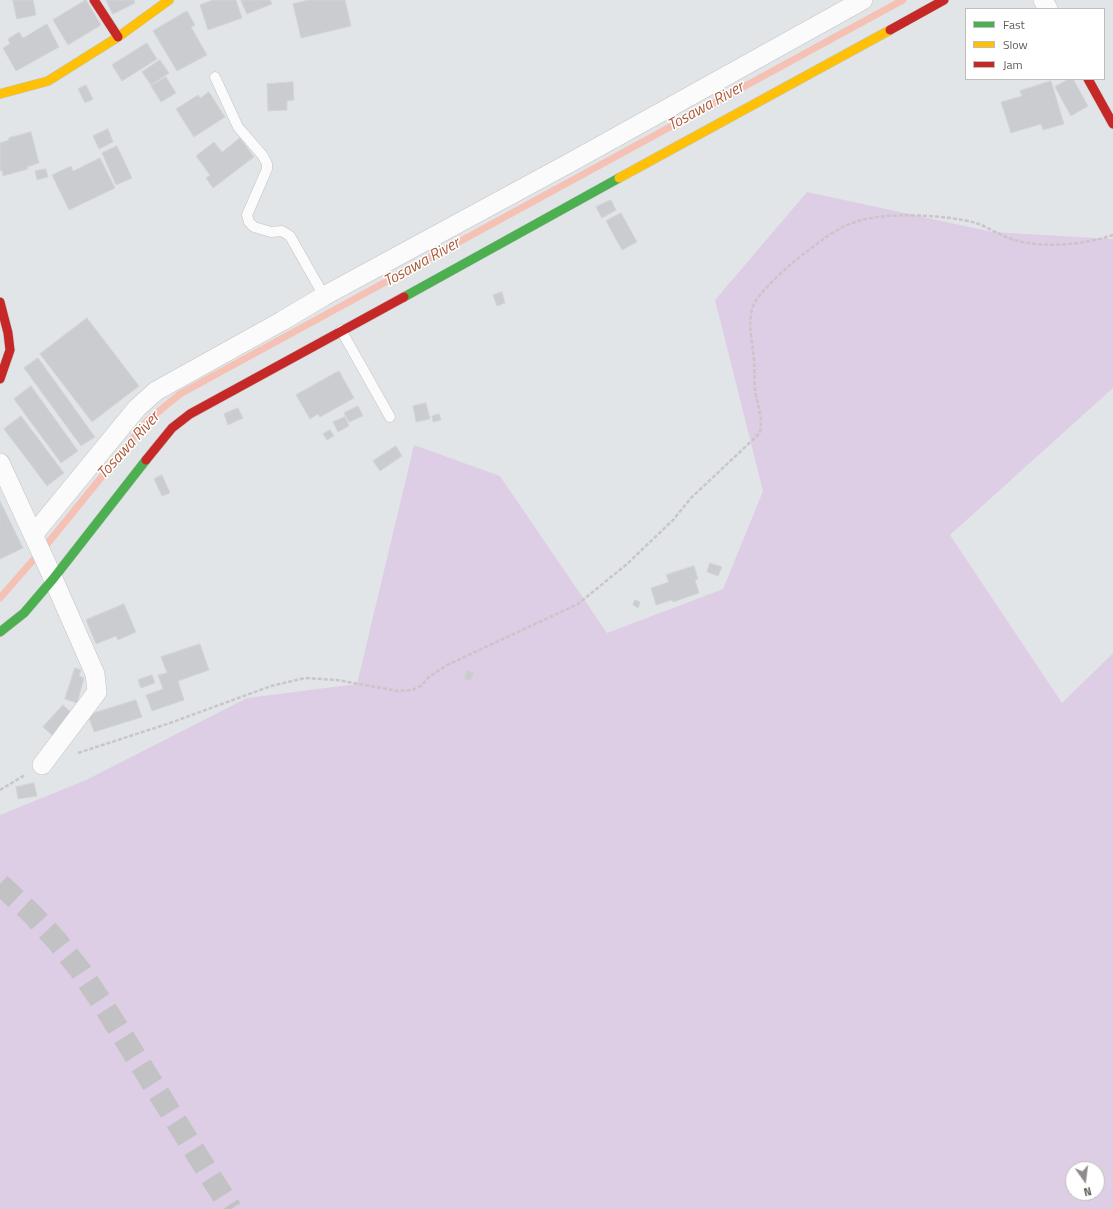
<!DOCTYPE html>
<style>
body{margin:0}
#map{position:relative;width:1113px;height:1209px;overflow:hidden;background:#e2e5e8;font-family:"Titillium Web",sans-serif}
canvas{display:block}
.legend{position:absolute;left:965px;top:8px;width:140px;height:72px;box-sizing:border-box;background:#fff;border:1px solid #bfbdbc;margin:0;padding:5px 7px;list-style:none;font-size:12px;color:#605b58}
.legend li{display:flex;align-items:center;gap:8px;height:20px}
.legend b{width:20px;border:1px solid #bfbdbc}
.north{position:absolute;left:1065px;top:1161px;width:40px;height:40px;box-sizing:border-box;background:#fff;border:1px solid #bfbdbc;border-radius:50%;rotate:166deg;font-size:11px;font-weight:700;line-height:16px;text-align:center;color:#605b58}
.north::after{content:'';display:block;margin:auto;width:14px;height:18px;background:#8e8b8a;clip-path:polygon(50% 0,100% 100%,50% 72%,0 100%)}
</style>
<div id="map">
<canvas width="1113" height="1209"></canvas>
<ul class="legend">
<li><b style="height:5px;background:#4caf50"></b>Fast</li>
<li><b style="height:5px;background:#ffc107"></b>Slow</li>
<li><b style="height:5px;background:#c62828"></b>Jam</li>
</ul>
<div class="north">N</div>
</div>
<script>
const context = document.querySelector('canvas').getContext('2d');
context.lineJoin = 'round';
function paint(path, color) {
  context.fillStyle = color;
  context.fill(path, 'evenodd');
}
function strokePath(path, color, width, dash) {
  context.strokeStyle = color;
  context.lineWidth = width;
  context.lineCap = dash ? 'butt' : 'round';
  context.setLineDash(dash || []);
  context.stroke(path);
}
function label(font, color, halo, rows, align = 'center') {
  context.font = font + ' "Titillium Web",sans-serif';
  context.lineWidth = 3;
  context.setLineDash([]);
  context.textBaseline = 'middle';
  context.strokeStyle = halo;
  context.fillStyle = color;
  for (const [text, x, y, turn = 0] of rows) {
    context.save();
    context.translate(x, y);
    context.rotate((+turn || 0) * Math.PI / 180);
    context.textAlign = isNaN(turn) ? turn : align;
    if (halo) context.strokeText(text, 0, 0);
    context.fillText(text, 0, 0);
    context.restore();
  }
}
const green = new Path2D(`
 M 807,192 L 993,232 L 1113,239 L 1113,388 L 950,535 L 1062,703 L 1113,653 L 1113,1209 L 0,1209 L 0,815 L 86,780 L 247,698 L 357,684 L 414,445 L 500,476 L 607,633 L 723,589 L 763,491 L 715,300 ZM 1073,1169 L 1097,1169 L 1097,1193 L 1073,1193 Z`);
const stream = new Path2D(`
 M 0,598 L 48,543 L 147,421 L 180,394 L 903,0`);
const building = new Path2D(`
 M 13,0 L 33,0 L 36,15 L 17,19 Z
 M 86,0 L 101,25 L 68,45 L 53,20 Z
 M 106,0 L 134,0 L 135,3 L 113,14 Z
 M 213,0 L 236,0 L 242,18 L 208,30 L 200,5 Z
 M 241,0 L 270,0 L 272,4 L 247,14 Z
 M 309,0 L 345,0 L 351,26 L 301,38 L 293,4 Z
 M 187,11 L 195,25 L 191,27 L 207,55 L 177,71 L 153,31 Z
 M 47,24 L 59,47 L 16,71 L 3,48 L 10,44 L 8,39 L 19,32 L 23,38 Z
 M 147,43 L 157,59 L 122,81 L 112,65 Z
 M 160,60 L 169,73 L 151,85 L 142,72 Z
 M 166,77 L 176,93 L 161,102 L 151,86 Z
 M 1069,79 L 1073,79 L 1088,106 L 1071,116 L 1055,87 Z
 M 1051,81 L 1064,124 L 1043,130 L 1041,124 L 1011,133 L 1001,102 L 1022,96 L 1020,91 Z
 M 293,82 L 294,100 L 287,101 L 287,110 L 268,111 L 267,84 Z
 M 86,85 L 93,99 L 85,103 L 78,89 Z
 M 209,92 L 225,117 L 194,137 L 176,109 L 198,95 L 200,98 Z
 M 108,129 L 113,142 L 99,149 L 93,136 Z
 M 31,132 L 39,163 L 27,167 L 28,169 L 3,176 L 2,170 L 0,171 L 0,143 L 9,140 L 9,138 Z
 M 240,138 L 254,157 L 213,188 L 206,178 L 210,175 L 196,156 L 214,142 L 222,152 Z
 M 117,146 L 132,178 L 116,185 L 102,153 Z
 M 100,158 L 115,188 L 69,210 L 52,175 L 71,166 L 73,171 Z
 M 46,169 L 48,177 L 37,180 L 35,171 Z
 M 611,200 L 616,210 L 602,218 L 596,207 Z
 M 621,213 L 637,242 L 622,250 L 606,221 Z
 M 502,292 L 505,303 L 497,306 L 493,295 Z
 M 87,318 L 139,386 L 92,422 L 40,354 Z
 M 38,358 L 95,437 L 81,446 L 24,368 Z
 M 339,371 L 354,398 L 320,417 L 318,414 L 310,419 L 296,395 Z
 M 31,386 L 78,451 L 61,463 L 14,399 Z
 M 426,403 L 430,419 L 416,422 L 413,406 Z
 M 358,406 L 363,416 L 349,422 L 344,413 Z
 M 238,408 L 243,418 L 228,425 L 224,414 Z
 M 439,414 L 441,420 L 433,422 L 432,416 Z
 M 21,416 L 64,473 L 47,486 L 4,429 Z
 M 345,417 L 349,426 L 338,432 L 333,422 Z
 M 330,430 L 334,436 L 327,440 L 323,434 Z
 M 396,446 L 402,456 L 380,471 L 373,461 Z
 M 162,475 L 170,493 L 162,496 L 154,479 Z
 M 0,501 L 23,548 L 0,559 Z
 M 710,563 L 722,567 L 718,576 L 707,572 Z
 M 694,566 L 698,579 L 695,580 L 699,593 L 673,602 L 672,600 L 656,605 L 651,588 L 669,582 L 666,575 Z
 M 635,600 L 640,602 L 638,608 L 633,605 Z
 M 124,604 L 136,632 L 118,640 L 116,636 L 96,644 L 86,620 Z
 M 200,644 L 209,670 L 178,681 L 184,700 L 152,711 L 146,695 L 163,689 L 158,675 L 167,673 L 161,657 Z
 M 75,668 L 81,670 L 79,676 L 84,678 L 77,703 L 65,699 Z
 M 467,670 L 474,673 L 471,681 L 464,679 Z
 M 152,675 L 155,683 L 141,688 L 138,680 Z
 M 136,700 L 142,717 L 94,732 L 88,715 Z
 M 63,705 L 74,715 L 53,736 L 43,727 Z
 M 34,783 L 37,796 L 18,799 L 16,787 Z`);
const highwayTunnel = new Path2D(`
 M 0,884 L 32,914 L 57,941 L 80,970 L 104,1006 L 231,1209`);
const path = new Path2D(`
 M 78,753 L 170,723 L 271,686 L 305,678 L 337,680 L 398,691 L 412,690 L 421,686 L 429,677 L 447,665 L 578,604 L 627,564 L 673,520 L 691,498 L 760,433 C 763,417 758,407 755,391 C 754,381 755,371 754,361 C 753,342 746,323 754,304 C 760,291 792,262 805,253 C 822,240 840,225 862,220 C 890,212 948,215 976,223 C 988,227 999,235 1012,239 C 1041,249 1084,245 1113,235
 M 0,790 L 25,775`);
const lane = new Path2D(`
 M 215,77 L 238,127 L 263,156 L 267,164 L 267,169 L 247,215 L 249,222 L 254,227 L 271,232 L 282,231 L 290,236 L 324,296
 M 341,330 L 390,417`);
const street = new Path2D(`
 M 1043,0 L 1048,9
 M 0,463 L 48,567 L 95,674 L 97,692 L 42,765
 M 33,535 L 137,408 L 156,391 L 282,321 L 324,296 L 573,161 L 863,0`);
const fast = new Path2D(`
 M 404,297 L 619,178
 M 0,632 L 24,613 L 53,579 L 146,460`);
const slow = new Path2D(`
 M 0,94 L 48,81 L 118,37 L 169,0
 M 619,178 L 890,30`);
const jam = new Path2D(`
 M 94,0 L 118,37
 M 890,30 L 944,0
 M 1088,79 L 1113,124
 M 0,302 L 8,333 L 10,350 L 0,379
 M 146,460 L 172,428 L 190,414 L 404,297`);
const waterNames = [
 ["Tosawa River",706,107,-29],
 ["Tosawa River",422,263,-29],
 ["Tosawa River",129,446,-48]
];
paint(green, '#decee5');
strokePath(stream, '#f4c1b4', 7);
paint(building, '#cbcccf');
strokePath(building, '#d2d4d7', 1);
strokePath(highwayTunnel, '#c2c2c4', 22, [22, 11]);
strokePath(lane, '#c3c2c2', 11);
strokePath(street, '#c3c2c2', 20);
strokePath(fast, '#c2c2c2', 10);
strokePath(slow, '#c2c2c2', 10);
strokePath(jam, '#c2c2c2', 10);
strokePath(path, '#cac5c9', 2.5, [4, 2]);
strokePath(lane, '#fbfbfc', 10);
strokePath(street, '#fbfbfc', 19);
strokePath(fast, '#4caf50', 9);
strokePath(slow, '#ffc107', 9);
strokePath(jam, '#c62828', 9);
label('italic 16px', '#ad5d3d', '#fff', waterNames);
</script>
